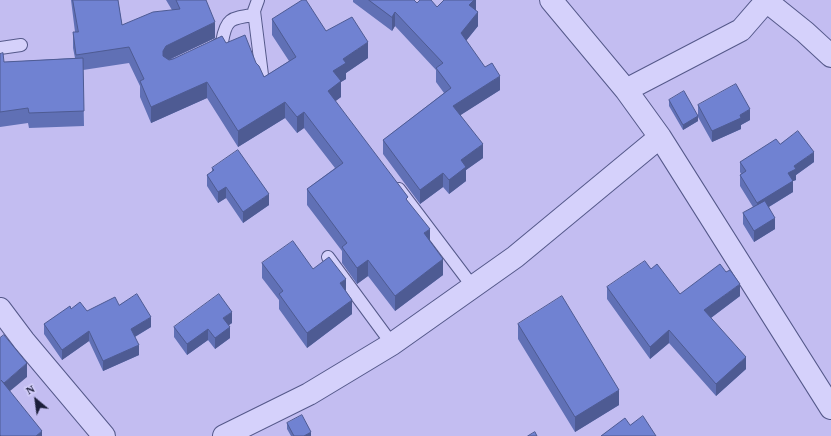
<!DOCTYPE html>
<style>
body{margin:0}
#map{position:relative;width:831px;height:436px;overflow:hidden;background:#c3bdf1;font-family:"Times New Roman",serif}
canvas{display:block}
.north{position:absolute;left:16px;top:380px;width:40px;height:40px;-webkit-text-stroke:3px #d2cdf8;paint-order:stroke;rotate:331deg;font-size:11px;font-weight:700;line-height:16px;text-align:center;color:#1b1e39}
.north::after{content:'';display:block;margin:auto;width:14px;height:18px;background:#1b1e39;clip-path:polygon(50% 0,100% 100%,50% 72%,0 100%)}
</style>
<div id="map">
<canvas width="831" height="436"></canvas>
<div class="north">N</div>
</div>
<script>
const context = document.querySelector('canvas').getContext('2d');
context.lineJoin = 'round';
function strokePath(path, color, width, dash) {
  context.strokeStyle = color;
  context.lineWidth = width;
  context.lineCap = dash ? 'butt' : 'round';
  context.setLineDash(dash || []);
  context.stroke(path);
}
function paint(path, color) {
  context.fillStyle = color;
  context.fill(path, 'evenodd');
}
const service = new Path2D(`
 M 258,0 L 254,11 L 262,75
 M 0,48 L 21,45
 M 213,48 L 222,42 C 226,18 231,18 254,15
 M 399,189 L 473,287
 M 328,257 L 392,344`);
const minor = new Path2D(`
 M 551,0 L 626,90 L 660,137 L 831,408
 M 765,0 L 805,32 L 831,56
 M 626,90 L 741,30 L 767,0
 M 0,309 L 24,341 L 104,436
 M 224,436 L 309,394 L 392,344 L 515,257 L 660,137`);
const wall = new Path2D(`
 M 71,0 L 118,0 L 122,25 L 172,10 L 166,0 L 206,0 L 215,38 L 171,59 L 226,43 L 256,63 L 264,77 L 289,61 L 272,35 L 272,19 L 326,31 L 368,58 L 346,73 L 346,79 L 341,82 L 341,97 L 335,101 L 408,202 L 430,241 L 443,275 L 395,311 L 368,276 L 357,284 L 342,263 L 342,251 L 307,205 L 307,189 L 335,168 L 304,128 L 297,133 L 285,118 L 238,147 L 207,98 L 151,123 L 140,97 L 140,86 L 129,63 L 83,70 L 84,126 L 29,128 L 28,123 L 0,127 L 0,54 L 4,62 L 75,58 L 73,48 L 73,32 L 75,32 Z
 M 353,0 L 414,0 L 417,3 L 437,7 L 476,0 L 476,10 L 478,26 L 466,41 L 500,90 L 460,115 L 483,158 L 466,170 L 466,181 L 449,194 L 443,187 L 420,204 L 383,154 L 383,140 L 444,93 L 436,82 L 436,70 L 395,26 L 392,31 L 353,2 Z
 M 669,100 L 698,115 L 698,105 L 750,120 L 741,125 L 741,129 L 712,142 L 698,117 L 698,121 L 683,130 L 669,106 Z
 M 780,144 L 814,162 L 796,175 L 796,180 L 793,181 L 793,192 L 769,207 L 775,229 L 754,242 L 743,224 L 743,213 L 753,207 L 740,186 L 740,175 L 741,174 L 740,172 L 740,162 Z
 M 212,168 L 269,205 L 243,223 L 226,198 L 218,203 L 207,186 L 207,175 L 212,172 Z
 M 262,263 L 313,269 L 346,291 L 352,314 L 307,348 L 279,309 L 279,300 L 262,278 Z
 M 651,269 L 680,294 L 740,296 L 711,318 L 746,369 L 716,396 L 669,343 L 650,359 L 607,299 L 607,287 Z
 M 119,305 L 151,327 L 135,337 L 139,355 L 103,371 L 89,341 L 62,360 L 44,334 L 44,324 L 71,309 L 87,311 Z
 M 232,323 L 229,325 L 230,338 L 215,349 L 208,340 L 187,355 L 174,337 L 174,327 Z
 M 518,324 L 619,405 L 575,432 L 518,339 Z
 M 287,423 L 311,436 L 291,436 L 287,429 Z`);
const shadedWall = new Path2D(`
 M 474,0 L 476,0 L 476,12 L 469,5 Z
 M 395,12 L 395,26 L 392,31 L 392,17 Z
 M 478,12 L 478,26 L 461,47 L 461,33 Z
 M 215,22 L 215,38 L 166,61 L 163,67 L 163,51 L 166,46 Z
 M 368,42 L 368,58 L 346,73 L 346,79 L 341,82 L 341,97 L 328,107 L 328,91 L 333,71 L 343,59 Z
 M 500,76 L 500,90 L 453,120 L 453,106 Z
 M 207,82 L 207,98 L 151,123 L 151,107 Z
 M 285,102 L 285,118 L 238,147 L 238,131 Z
 M 750,109 L 750,120 L 741,125 L 741,129 L 712,142 L 712,131 Z
 M 304,112 L 304,128 L 297,133 L 297,117 Z
 M 698,116 L 698,121 L 683,130 L 683,125 Z
 M 483,144 L 483,158 L 466,170 L 466,181 L 449,194 L 449,180 L 461,160 Z
 M 814,152 L 814,162 L 796,175 L 796,180 L 793,181 L 793,192 L 757,214 L 757,203 L 788,173 L 794,166 Z
 M 443,173 L 443,187 L 420,204 L 420,190 Z
 M 226,187 L 226,198 L 218,203 L 218,192 Z
 M 269,194 L 269,205 L 243,223 L 243,212 Z
 M 775,218 L 775,229 L 754,242 L 754,231 Z
 M 430,229 L 430,245 L 424,233 Z
 M 443,259 L 443,275 L 395,311 L 395,296 Z
 M 368,260 L 368,276 L 357,284 L 357,268 Z
 M 346,279 L 346,293 L 340,283 Z
 M 740,284 L 740,296 L 704,323 L 704,310 Z
 M 352,300 L 352,314 L 307,348 L 307,333 Z
 M 232,312 L 232,323 L 223,329 L 223,318 Z
 M 151,317 L 151,327 L 131,339 L 131,329 Z
 M 230,327 L 230,338 L 215,349 L 215,338 Z
 M 208,329 L 208,340 L 187,355 L 187,344 Z
 M 669,330 L 669,343 L 650,359 L 650,347 Z
 M 89,331 L 89,341 L 62,360 L 62,350 Z
 M 139,345 L 139,355 L 103,371 L 103,361 Z
 M 746,357 L 746,369 L 716,396 L 716,384 Z
 M 27,363 L 27,377 L 4,396 L 4,383 Z
 M 619,390 L 619,405 L 575,432 L 575,417 Z
 M 42,431 L 42,436 L 36,436 Z
 M 311,432 L 311,436 L 304,436 Z`);
const building = new Path2D(`
 M 73,0 L 118,0 L 122,25 L 153,12 L 180,9 L 176,0 L 206,0 L 215,22 L 166,46 L 163,51 L 163,56 L 169,60 L 173,59 L 222,36 L 226,43 L 245,35 L 256,63 L 259,66 L 264,77 L 296,57 L 272,19 L 302,0 L 306,0 L 326,31 L 352,17 L 368,42 L 343,59 L 346,63 L 333,71 L 341,81 L 328,91 L 408,197 L 406,199 L 430,229 L 424,233 L 443,259 L 395,296 L 368,260 L 357,268 L 342,247 L 347,243 L 307,189 L 343,163 L 304,112 L 297,117 L 285,102 L 238,131 L 207,82 L 151,107 L 140,81 L 144,79 L 129,47 L 76,55 L 73,32 L 78,32 Z
 M 369,0 L 414,0 L 417,3 L 420,0 L 431,0 L 437,7 L 444,0 L 474,0 L 469,5 L 478,12 L 461,33 L 485,67 L 492,63 L 500,76 L 453,106 L 483,144 L 461,160 L 466,167 L 449,180 L 443,173 L 420,190 L 383,140 L 451,88 L 436,68 L 443,63 L 395,12 L 392,17 Z
 M 3,53 L 4,62 L 83,58 L 84,111 L 29,113 L 28,108 L 0,112 L 0,54 Z
 M 736,84 L 750,109 L 740,115 L 741,118 L 712,131 L 698,105 Z
 M 684,91 L 698,116 L 683,125 L 669,100 Z
 M 798,131 L 814,152 L 794,166 L 796,169 L 788,173 L 793,181 L 757,203 L 740,175 L 746,171 L 740,162 L 776,139 L 780,144 Z
 M 238,150 L 269,194 L 243,212 L 226,187 L 218,192 L 207,175 L 214,170 L 212,168 Z
 M 765,201 L 775,218 L 754,231 L 743,213 Z
 M 293,241 L 313,269 L 329,257 L 346,279 L 340,283 L 352,300 L 307,333 L 279,294 L 283,291 L 262,263 Z
 M 645,261 L 651,269 L 657,264 L 680,294 L 720,264 L 726,272 L 730,270 L 740,284 L 704,310 L 746,357 L 716,384 L 669,330 L 650,347 L 607,287 Z
 M 137,294 L 151,317 L 131,329 L 139,345 L 103,361 L 89,331 L 62,350 L 44,324 L 70,306 L 71,309 L 80,302 L 87,311 L 115,297 L 119,305 Z
 M 219,294 L 232,312 L 223,318 L 230,327 L 215,338 L 208,329 L 187,344 L 174,327 Z
 M 562,296 L 619,390 L 575,417 L 518,324 Z
 M 4,335 L 27,363 L 4,383 L 1,380 L 42,431 L 36,436 L 1,436 L 0,435 L 0,338 Z
 M 302,415 L 311,432 L 304,436 L 294,436 L 287,423 Z
 M 643,416 L 656,436 L 601,436 L 625,418 L 630,425 Z
 M 535,432 L 537,436 L 528,436 Z`);
strokePath(service, '#55598a', 14);
strokePath(minor, '#55598a', 24);
strokePath(service, '#d5d1fb', 12);
strokePath(minor, '#d5d1fb', 22);
paint(wall, '#6070b5');
paint(shadedWall, '#4e5b93');
paint(building, '#7082d2');
strokePath(building, '#4e5b93', 1);
</script>
